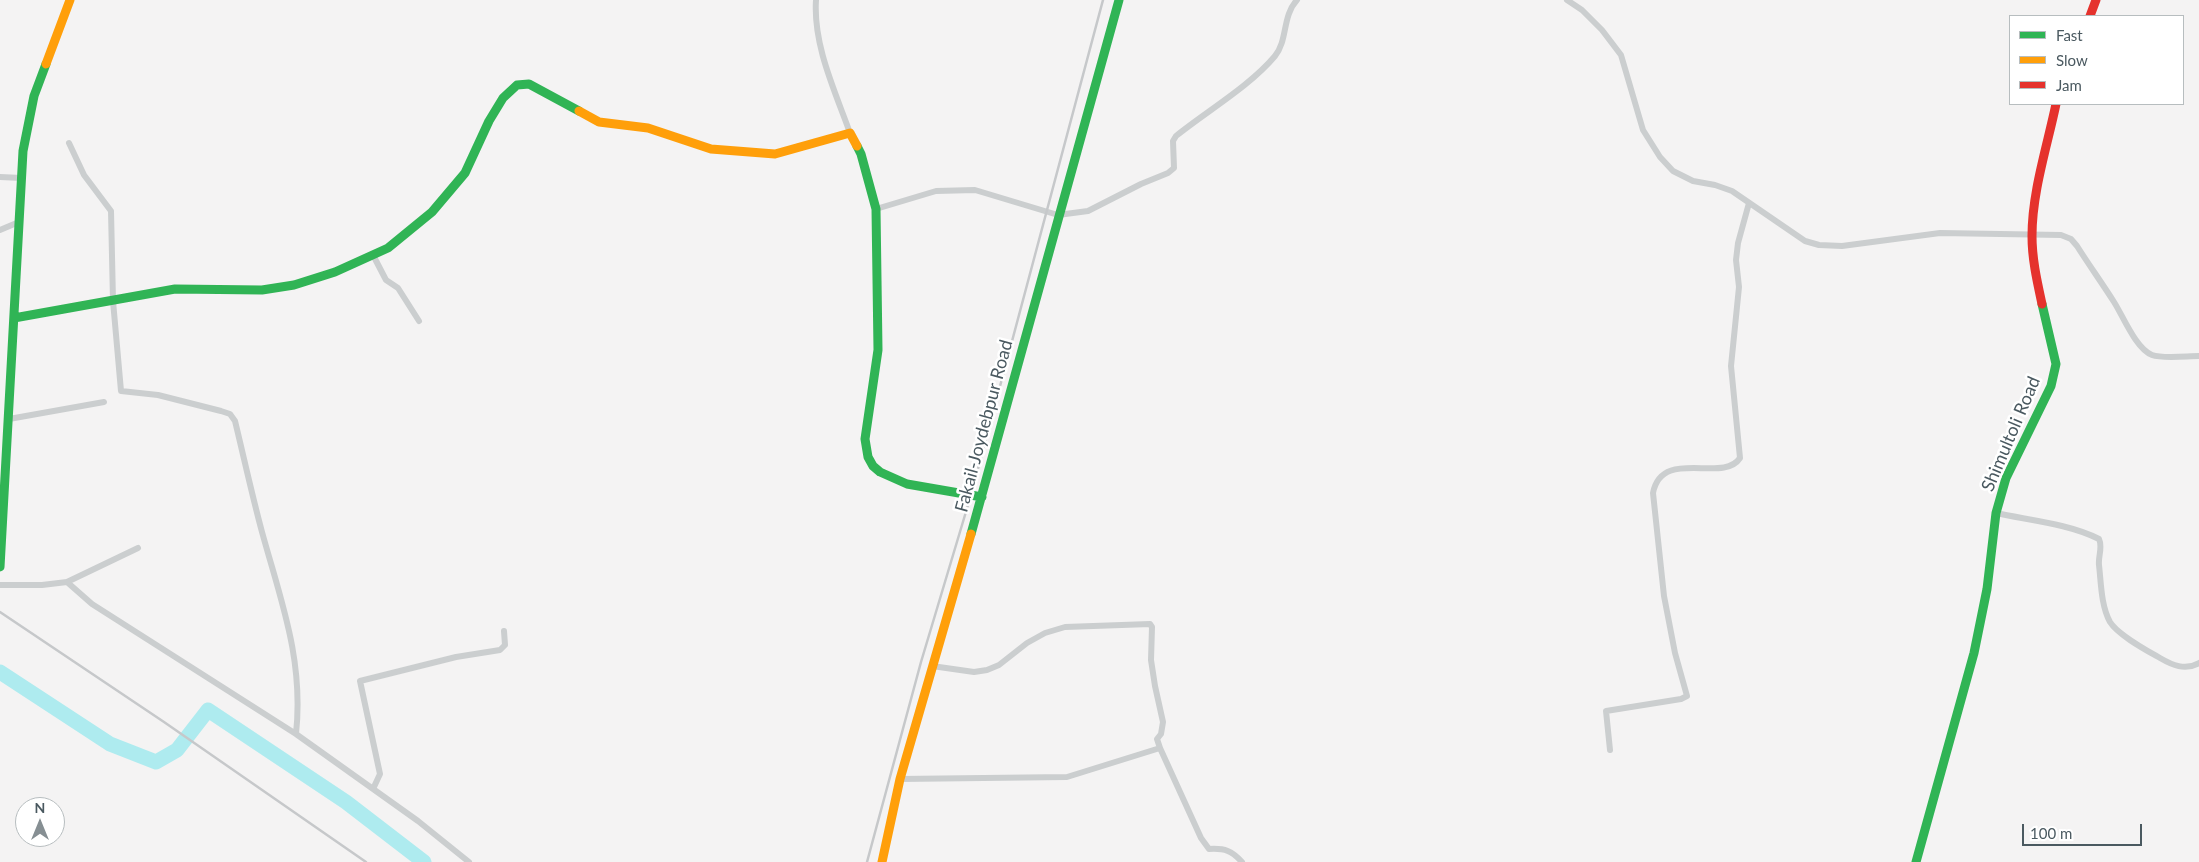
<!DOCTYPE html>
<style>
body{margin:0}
#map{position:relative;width:2199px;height:862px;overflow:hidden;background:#f4f3f3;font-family:Lato,sans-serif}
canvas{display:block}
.legend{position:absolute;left:2009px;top:15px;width:175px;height:90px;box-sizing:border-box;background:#fff;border:1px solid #b7bdbf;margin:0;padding:6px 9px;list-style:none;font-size:15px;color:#4a5960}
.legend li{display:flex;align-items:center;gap:10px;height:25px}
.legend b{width:25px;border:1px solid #b7bdbf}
.north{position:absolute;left:15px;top:797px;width:50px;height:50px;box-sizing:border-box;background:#fff;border:1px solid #b7bdbf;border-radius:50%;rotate:0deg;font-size:14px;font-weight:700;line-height:20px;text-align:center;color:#4a5960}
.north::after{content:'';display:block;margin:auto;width:18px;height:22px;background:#868f93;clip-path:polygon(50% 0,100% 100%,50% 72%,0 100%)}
.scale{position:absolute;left:2022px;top:824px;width:120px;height:22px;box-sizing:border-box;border:2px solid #4a5960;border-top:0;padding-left:6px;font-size:15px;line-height:18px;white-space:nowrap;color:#4a5960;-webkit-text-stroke:4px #fff;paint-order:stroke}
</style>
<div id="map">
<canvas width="2199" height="862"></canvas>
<ul class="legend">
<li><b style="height:6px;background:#30b455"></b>Fast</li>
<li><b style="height:6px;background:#ff9f0a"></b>Slow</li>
<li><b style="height:6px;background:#e5322d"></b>Jam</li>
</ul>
<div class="north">N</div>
<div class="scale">100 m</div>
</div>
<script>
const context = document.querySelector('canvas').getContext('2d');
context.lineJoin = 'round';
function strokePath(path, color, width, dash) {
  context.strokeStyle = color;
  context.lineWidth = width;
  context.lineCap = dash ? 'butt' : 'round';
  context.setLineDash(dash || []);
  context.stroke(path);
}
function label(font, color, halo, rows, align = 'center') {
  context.font = font + ' Lato,sans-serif';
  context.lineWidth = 5;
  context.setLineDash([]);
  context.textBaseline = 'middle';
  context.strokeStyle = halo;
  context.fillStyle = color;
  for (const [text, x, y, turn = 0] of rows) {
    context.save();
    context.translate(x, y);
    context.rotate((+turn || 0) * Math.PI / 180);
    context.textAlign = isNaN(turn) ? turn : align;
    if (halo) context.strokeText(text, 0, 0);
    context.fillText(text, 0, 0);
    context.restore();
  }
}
const river = new Path2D(`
 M 0,672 L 110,744 L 156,762 L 177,750 L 208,710 L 346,802 L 424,862`);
const street = new Path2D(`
 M 816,0 C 813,45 835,91 850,133
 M 1567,0 L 1582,10 L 1602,30 L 1621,55 L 1643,130 L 1660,157 L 1673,171 L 1693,181 L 1715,185 L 1732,191 L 1805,241 L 1819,245 L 1842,246 L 1940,233 L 2061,235 L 2071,239 L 2077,246 C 2089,265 2102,283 2114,302 C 2123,316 2136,349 2152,355 C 2163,359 2187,356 2199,356
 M 69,143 L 84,175 L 111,211 L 113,301 L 121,391 L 158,395 L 221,411 L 230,414 L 235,421 C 244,458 252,495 262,532 C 281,601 304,660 296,734 L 418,821 L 469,862
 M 0,177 L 22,178
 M 876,209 L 936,191 L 975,190 L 1058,215 L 1088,211 L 1141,184 L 1168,173 L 1174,168 L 1173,141 L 1176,136 C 1207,111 1250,86 1275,56 C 1288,40 1282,16 1297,0
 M 0,230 L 19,222
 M 373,255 L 386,280 L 398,288 L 419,321
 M 9,419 L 104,402
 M 1996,513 C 2028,520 2070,524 2099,539 C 2103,547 2098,556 2099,565 C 2101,582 2101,606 2110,622 C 2118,635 2146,650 2160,658 C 2172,665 2185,671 2199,663
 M 67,582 L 92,604 L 296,734
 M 0,585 L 42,585 L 67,582 L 138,548
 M 932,666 L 974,672 L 987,670 L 999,665 L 1027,643 L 1045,633 L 1065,627 L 1150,624 L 1152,627 L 1151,660 L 1155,686 L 1163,722 L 1161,734 L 1157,739 L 1160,748 L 1201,838 L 1209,849 C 1225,848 1232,851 1242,862
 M 1610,750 L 1606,711 L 1681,699 L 1687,696 L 1675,653 L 1664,596 L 1653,493 C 1662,447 1723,484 1740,458 L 1731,366 L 1739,287 L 1736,260 L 1738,243 L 1749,203
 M 900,779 L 1067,777 L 1160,748
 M 373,789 L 380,774 L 360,681 L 456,657 L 500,650 L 505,645 L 504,631`);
const fast = new Path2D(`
 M 857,146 L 861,154 L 876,209 L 878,350 L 865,439 L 868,457 L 873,466 L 880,472 L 907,484 L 982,497
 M 14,318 L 175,289 L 262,290 L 294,285 L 335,272 L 388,248 L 432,212 L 465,173 L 489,121 L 503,98 L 517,85 L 529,84 L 579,111
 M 971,534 L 1119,0
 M 0,567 L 23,151 L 34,96 L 46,64
 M 1916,862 L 1974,653 L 1987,589 L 1996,513 L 2006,478 L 2051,386 L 2056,364 L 2042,304`);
const slow = new Path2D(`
 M 46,64 L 70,0
 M 579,111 L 599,122 L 648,128 L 711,149 L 775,154 L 850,133 L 857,146
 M 882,862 L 900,779 L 971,534`);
const jam = new Path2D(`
 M 2090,16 L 2096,0
 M 2042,304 C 2037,281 2032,259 2032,236 C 2032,192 2047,147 2056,104`);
const rail = new Path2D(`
 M 0,612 L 164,722 L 366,862
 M 867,862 L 921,662 L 971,495 L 1103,0`);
const streetNames = [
 ["Fakail-Joydebpur Road",984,426,-75],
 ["Shimultoli Road",2011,434,-67]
];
strokePath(river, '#aeebef', 15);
strokePath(street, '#cbcecf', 6);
strokePath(fast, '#30b455', 9);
strokePath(slow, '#ff9f0a', 9);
strokePath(jam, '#e5322d', 9);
strokePath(rail, '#c6c8ca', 2.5);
label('18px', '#4a5960', '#fff', streetNames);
</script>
